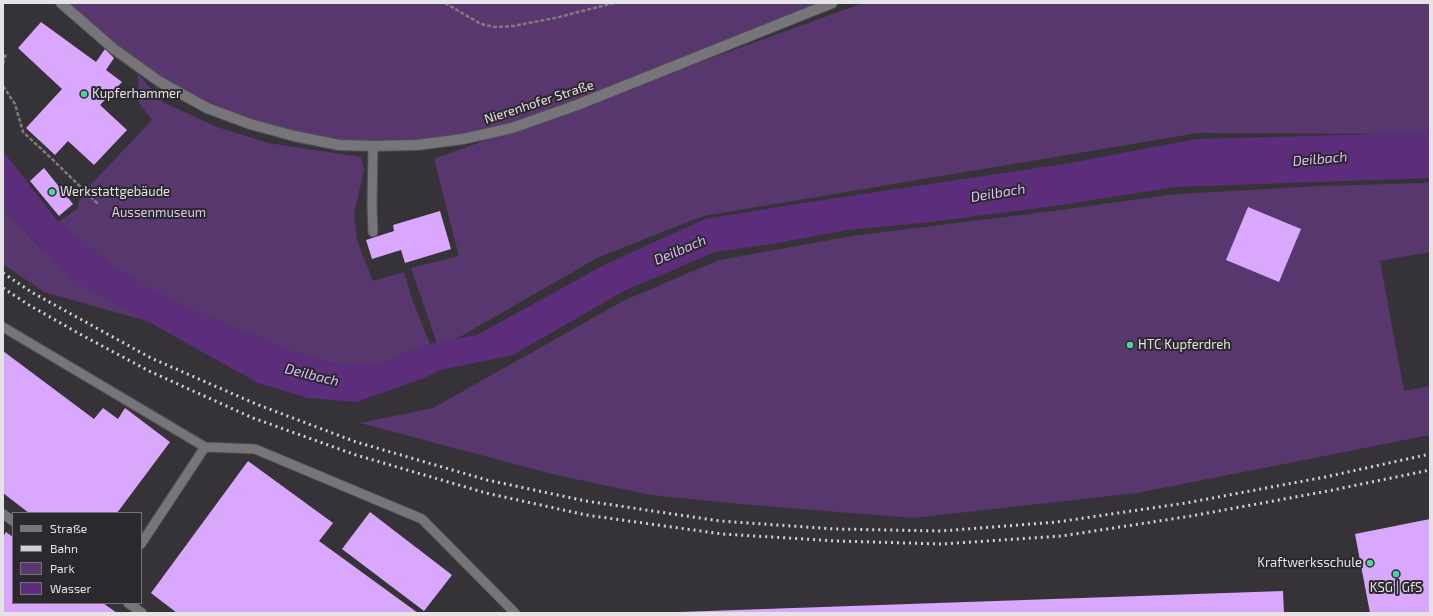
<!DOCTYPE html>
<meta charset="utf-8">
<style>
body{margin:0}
#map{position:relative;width:1433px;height:616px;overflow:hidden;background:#363338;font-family:"Exo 2",sans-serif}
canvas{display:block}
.frame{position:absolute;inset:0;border:4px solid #e5e3e6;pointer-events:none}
.legend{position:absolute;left:12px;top:512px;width:130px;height:92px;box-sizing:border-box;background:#2c292e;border:1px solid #767378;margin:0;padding:5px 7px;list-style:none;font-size:12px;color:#e5e3e6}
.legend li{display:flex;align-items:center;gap:8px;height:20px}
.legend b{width:20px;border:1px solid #767378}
</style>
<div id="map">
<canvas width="1433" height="616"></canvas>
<div class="frame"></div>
<ul class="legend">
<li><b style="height:5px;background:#77757a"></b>Straße</li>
<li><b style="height:5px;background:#d2d0d3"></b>Bahn</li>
<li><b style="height:11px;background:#58376e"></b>Park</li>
<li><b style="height:11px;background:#5c2d7a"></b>Wasser</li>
</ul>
</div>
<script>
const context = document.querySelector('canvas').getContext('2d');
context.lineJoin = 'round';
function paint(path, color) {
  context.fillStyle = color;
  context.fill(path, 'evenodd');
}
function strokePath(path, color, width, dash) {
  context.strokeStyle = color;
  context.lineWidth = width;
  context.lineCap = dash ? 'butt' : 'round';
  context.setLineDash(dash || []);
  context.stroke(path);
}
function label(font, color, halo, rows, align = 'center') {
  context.font = font + ' "Exo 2",sans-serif';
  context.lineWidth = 4;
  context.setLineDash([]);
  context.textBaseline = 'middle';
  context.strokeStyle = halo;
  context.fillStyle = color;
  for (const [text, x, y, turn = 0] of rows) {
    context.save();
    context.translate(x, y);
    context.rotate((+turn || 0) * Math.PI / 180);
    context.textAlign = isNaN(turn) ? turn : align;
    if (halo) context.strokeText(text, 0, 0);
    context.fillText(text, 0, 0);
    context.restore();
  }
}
const green = new Path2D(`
 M 66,3 L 824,3 L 512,125 L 436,141 L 341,140 L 265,126 L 219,110 L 162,80 L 118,48 Z
 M 863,3 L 1430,3 L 1430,130 L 1418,134 L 1198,133 L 703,216 L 597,258 L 439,349 L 411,268 L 459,256 L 434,159 Z
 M 138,74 L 163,102 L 217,127 L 268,143 L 361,157 L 364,169 L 354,214 L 357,241 L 373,281 L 404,272 L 412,299 L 430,344 L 376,365 L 338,365 L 295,353 L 190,309 L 155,291 L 119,271 L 58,222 L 77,209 L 80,198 L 83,193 L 152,120 L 139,103 Z
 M 1430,182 L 1430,252 L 1380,261 L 1404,391 L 1430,386 L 1430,435 L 1137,493 L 913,518 L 740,504 L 651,495 L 556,475 L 360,423 L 433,408 L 625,300 L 719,260 L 852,236 L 1053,211 L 1176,194 L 1321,186 L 1423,183 Z
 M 3,206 L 42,249 L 117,304 L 147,321 L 44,292 L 3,264 Z`);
const water = new Path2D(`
 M 1430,130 L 1430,178 L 1176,187 L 1054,206 L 923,223 L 847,230 L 778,243 L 715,252 L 622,292 L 513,355 L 440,370 L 424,378 L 356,402 L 308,398 L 258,383 L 147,321 L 70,278 L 3,206 L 3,151 L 58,222 L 119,271 L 190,309 L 295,353 L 338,365 L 376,365 L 430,344 L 477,335 L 604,265 L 705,219 L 803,203 L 1070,163 L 1196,139 L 1379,134 L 1418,134 Z`);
const building = new Path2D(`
 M 41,22 L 96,62 L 105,49 L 114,58 L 106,70 L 122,82 L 100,105 L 127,130 L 94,165 L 68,141 L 55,155 L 26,128 L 62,89 L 18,48 Z
 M 44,168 L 73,204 L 59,216 L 30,181 Z
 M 1248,207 L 1301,229 L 1279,282 L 1226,260 Z
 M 440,211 L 451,249 L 405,263 L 401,250 L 372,259 L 366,240 L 394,231 L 393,225 Z
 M 3,351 L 94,419 L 103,408 L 118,419 L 125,408 L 170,442 L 117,513 L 29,513 L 3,493 Z
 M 248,461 L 333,523 L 319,541 L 418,613 L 177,613 L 151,593 Z
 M 370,512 L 452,575 L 424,611 L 342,549 Z
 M 1430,519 L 1430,613 L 1370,613 L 1355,534 Z
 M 6,532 L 13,537 L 13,603 L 103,603 L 117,613 L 3,613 L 3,537 Z
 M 1283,591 L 1284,613 L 679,613 L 679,612 Z`);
const path = new Path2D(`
 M 445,3 L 481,24 L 494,27 L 513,26 L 555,18 L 614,3
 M 3,64 L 6,53
 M 3,86 L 15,104 L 23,132 L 51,158 L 98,204`);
const lane = new Path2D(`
 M 373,146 L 372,206 L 373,232
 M 3,327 L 205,447 L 141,544
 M 205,447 L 255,449 L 422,519 L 515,613
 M 3,514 L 13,521
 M 128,603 L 142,613`);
const secondary = new Path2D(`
 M 61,3 L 114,49 L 160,82 L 207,108 L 250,124 L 294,136 L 339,145 L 373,146 L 417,145 L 463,139 L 512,128 L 577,105 L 832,3`);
const rail = new Path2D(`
 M 3,273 L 33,293 L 151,358 L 256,404 L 356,442 L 487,480 L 586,501 L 720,521 L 835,529 L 941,531 L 1057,522 L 1186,503 L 1325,477 L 1430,454
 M 3,288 L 29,305 L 78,333 L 149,371 L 253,418 L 356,455 L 486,493 L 586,515 L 722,534 L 837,541 L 942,544 L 1062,536 L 1191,516 L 1328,491 L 1430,470`);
const markers = [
 [84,94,4,"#51d397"],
 [52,192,4,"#51d397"],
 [1130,345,4,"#51d397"],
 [1370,563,4,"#51d397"],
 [1396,574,4,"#51d397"]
];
const poiNames = [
 ["Kupferhammer",92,94],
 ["Werkstattgebäude",60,192],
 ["HTC Kupferdreh",1138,345],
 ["Kraftwerksschule",1362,563,"right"],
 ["KSG | GfS",1396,588,"center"]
];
const streetNames = [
 ["Nierenhofer Straße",539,102,-18]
];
const parkNames = [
 ["Aussenmuseum",159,213]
];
const waterNames = [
 ["Deilbach",1320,159,-5],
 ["Deilbach",998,193,-9],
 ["Deilbach",680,250,-23],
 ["Deilbach",312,375,14]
];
paint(green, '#58376e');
paint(water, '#5c2d7a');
paint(building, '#d9a7fe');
strokePath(lane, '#514f53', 11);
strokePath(secondary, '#514f53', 12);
strokePath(path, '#7e7b7f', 2.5, [4, 2]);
strokePath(lane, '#77757a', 9);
strokePath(secondary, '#77757a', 10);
strokePath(rail, '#d2d0d3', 3, [2, 4]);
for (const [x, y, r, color] of markers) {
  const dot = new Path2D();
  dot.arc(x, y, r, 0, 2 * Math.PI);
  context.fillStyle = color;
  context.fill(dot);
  strokePath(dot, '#2c292e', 1.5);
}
label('13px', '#e5e3e6', '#2c292e', poiNames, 'left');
label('13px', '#e5e3e6', '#2c292e', streetNames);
label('13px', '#dfc7f2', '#2c292e', parkNames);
label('italic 14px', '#debafa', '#2c292e', waterNames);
</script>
